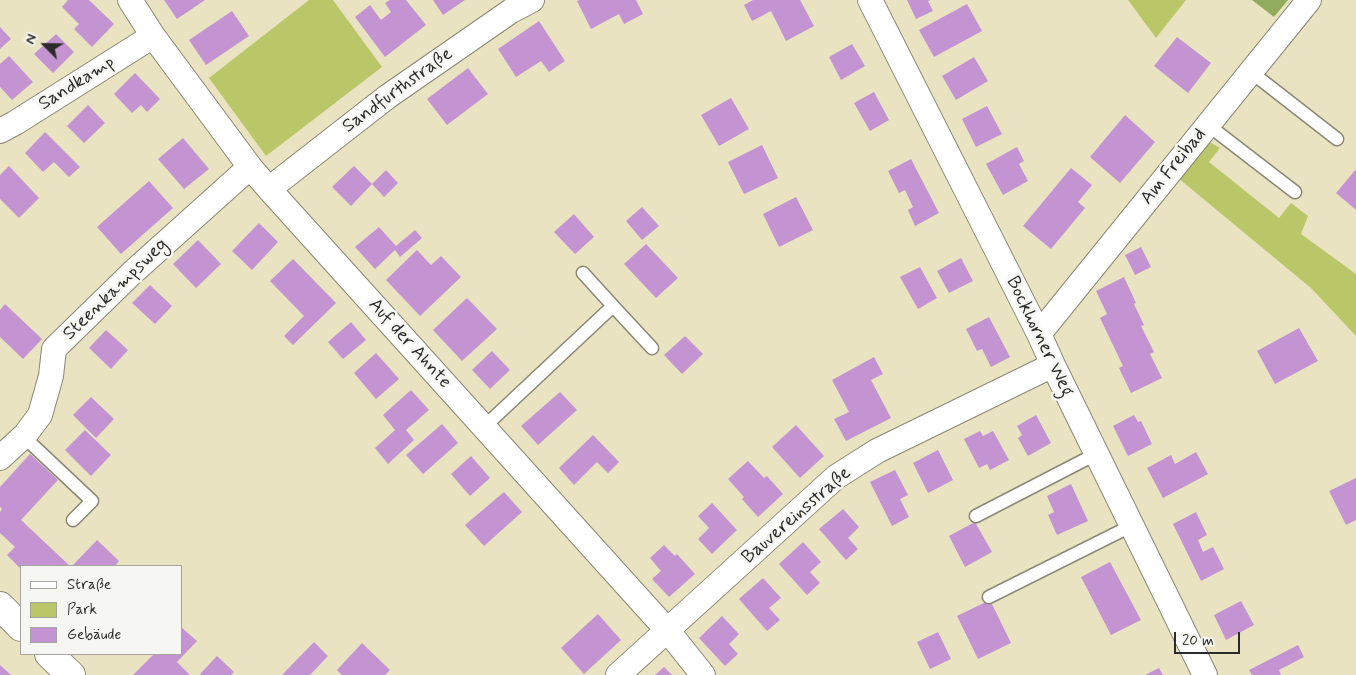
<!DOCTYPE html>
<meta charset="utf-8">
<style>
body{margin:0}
#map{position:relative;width:1356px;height:675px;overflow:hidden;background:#e9e3c2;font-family:Mynerve,sans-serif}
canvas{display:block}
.legend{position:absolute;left:20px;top:565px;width:162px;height:90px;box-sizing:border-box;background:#f6f6f2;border:1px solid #a5a5a2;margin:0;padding:6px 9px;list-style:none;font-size:15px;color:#2b2b2b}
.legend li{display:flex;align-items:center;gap:10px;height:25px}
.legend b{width:25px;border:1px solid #a5a5a2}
.north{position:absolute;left:20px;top:20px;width:50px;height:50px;-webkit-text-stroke:4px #f6f6f2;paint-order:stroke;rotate:293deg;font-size:14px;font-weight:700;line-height:20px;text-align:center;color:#2b2b2b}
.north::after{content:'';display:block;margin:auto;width:18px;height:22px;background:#2b2b2b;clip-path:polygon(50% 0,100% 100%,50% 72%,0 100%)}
.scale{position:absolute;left:1174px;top:632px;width:66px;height:22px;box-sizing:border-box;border:2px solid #2b2b2b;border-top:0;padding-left:6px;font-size:15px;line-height:18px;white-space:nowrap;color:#2b2b2b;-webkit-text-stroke:4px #f6f6f2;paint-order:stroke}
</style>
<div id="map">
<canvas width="1356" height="675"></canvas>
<ul class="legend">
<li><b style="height:6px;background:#fff"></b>Straße</li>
<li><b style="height:14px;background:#b9c769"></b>Park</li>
<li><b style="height:14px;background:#c394d1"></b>Gebäude</li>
</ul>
<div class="north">N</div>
<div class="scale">20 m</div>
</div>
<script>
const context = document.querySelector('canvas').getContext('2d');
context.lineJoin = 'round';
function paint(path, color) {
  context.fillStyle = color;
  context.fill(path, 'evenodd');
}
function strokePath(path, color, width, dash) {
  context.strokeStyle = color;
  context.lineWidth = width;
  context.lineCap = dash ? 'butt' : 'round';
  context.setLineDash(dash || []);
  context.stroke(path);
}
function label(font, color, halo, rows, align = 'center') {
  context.font = font + ' Mynerve,sans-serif';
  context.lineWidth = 5;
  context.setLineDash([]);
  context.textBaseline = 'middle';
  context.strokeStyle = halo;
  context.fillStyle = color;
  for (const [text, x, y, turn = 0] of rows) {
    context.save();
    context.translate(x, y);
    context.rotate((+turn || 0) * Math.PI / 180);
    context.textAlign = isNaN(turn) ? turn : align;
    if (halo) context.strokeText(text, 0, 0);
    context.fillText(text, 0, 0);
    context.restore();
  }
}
const green = new Path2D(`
 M 309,0 L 333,0 L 382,67 L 266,156 L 209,78 Z
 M 1128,0 L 1186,0 L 1156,38 Z
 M 1208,141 L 1220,148 L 1209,162 L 1279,218 L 1291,203 L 1308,216 L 1301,234 L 1356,274 L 1356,336 L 1311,288 L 1178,178 Z`);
const forest = new Path2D(`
 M 1252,0 L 1288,0 L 1274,17 Z`);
const building = new Path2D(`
 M 68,0 L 89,0 L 114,24 L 92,47 L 74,29 L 79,24 L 62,7 Z
 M 164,0 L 205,0 L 177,19 Z
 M 390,0 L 406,0 L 426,25 L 385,57 L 355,17 L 370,5 L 381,20 L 391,12 L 385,3 Z
 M 433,0 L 465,0 L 443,15 Z
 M 579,0 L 636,0 L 643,14 L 624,24 L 619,14 L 591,29 L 577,1 Z
 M 753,0 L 800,0 L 814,26 L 786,41 L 771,11 L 752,21 L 744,5 Z
 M 907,0 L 931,0 L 928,1 L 933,11 L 916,19 Z
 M 967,4 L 982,31 L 934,57 L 919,30 Z
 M 232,11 L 249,36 L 206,65 L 189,40 Z
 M 539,21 L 565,61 L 549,72 L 541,61 L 516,77 L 498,49 Z
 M 0,27 L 11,39 L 0,49 Z
 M 56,34 L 74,52 L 53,73 L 34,54 Z
 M 1177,37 L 1211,63 L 1188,93 L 1154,66 Z
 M 852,44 L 865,66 L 841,80 L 829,57 Z
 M 9,56 L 33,82 L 12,100 L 0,87 L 0,64 Z
 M 974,57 L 988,81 L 956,100 L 942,76 Z
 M 468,68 L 488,94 L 447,125 L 427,99 Z
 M 135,73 L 160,99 L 147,112 L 141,105 L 132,113 L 114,94 Z
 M 874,92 L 889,120 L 870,131 L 854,103 Z
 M 731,98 L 749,129 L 719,146 L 701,115 Z
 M 88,105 L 105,123 L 84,143 L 67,126 Z
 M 987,106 L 1002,134 L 976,147 L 962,119 Z
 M 1125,115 L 1155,142 L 1120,183 L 1090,157 Z
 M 45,132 L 80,167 L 69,177 L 54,162 L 43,172 L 25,153 Z
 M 183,138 L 209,169 L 184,189 L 158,159 Z
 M 762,145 L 778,178 L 744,194 L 728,162 Z
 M 1017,147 L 1024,161 L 1019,164 L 1028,181 L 1003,195 L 986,164 Z
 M 911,159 L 939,213 L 915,226 L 908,210 L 913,207 L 905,190 L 899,193 L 888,171 Z
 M 9,166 L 39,198 L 19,218 L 0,199 L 0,175 Z
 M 354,166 L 372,184 L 386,170 L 398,183 L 384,197 L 372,184 L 351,206 L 332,187 Z
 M 1071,168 L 1092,185 L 1078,202 L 1085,208 L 1051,249 L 1023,226 Z
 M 1356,169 L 1356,210 L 1336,193 Z
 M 149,181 L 173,208 L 121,254 L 97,227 Z
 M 796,197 L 813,230 L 779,247 L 763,214 Z
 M 642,207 L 659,226 L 642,240 L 626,221 Z
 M 574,214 L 594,237 L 575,254 L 554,232 Z
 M 259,223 L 278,242 L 252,270 L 232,251 Z
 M 379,227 L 396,246 L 415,230 L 422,238 L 400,257 L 395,250 L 375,269 L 355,247 Z
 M 198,240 L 221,264 L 196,288 L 173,264 Z
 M 646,244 L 678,278 L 656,298 L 624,264 Z
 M 1141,247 L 1151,267 L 1135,275 L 1125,255 Z
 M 417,250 L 431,265 L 441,256 L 461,277 L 420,316 L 386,280 Z
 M 961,258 L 973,281 L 949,293 L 937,271 Z
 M 293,259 L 336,303 L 293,345 L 284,336 L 304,316 L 270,281 Z
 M 920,267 L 937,298 L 918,309 L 900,277 Z
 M 1124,277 L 1136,303 L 1134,304 L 1144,325 L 1141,326 L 1154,352 L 1150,354 L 1162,378 L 1131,393 L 1119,368 L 1123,366 L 1100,318 L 1107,314 L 1096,291 Z
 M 150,285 L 172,306 L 155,324 L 132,303 Z
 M 467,298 L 497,329 L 462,361 L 433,330 Z
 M 5,304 L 42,339 L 23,359 L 0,337 L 0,310 Z
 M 989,317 L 1010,357 L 991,367 L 982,349 L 977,351 L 966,329 Z
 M 351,322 L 366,340 L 343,359 L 328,342 Z
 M 1299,328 L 1318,361 L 1275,384 L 1257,351 Z
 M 106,330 L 128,350 L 111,369 L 89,348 Z
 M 685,336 L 703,354 L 682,374 L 664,355 Z
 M 492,351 L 510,370 L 490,389 L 472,370 Z
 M 376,353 L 399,379 L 376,399 L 354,373 Z
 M 874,357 L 883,374 L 871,380 L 891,418 L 846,441 L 834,419 L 849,412 L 832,380 Z
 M 411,390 L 429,410 L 406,430 L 414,440 L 388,464 L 375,448 L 395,430 L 383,415 Z
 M 560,392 L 577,410 L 538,445 L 521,426 Z
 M 91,397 L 114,419 L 96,438 L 73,415 Z
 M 1036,415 L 1051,443 L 1028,456 L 1018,438 L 1022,435 L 1017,426 Z
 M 1134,415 L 1138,422 L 1141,421 L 1152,444 L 1128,456 L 1113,426 Z
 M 442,424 L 458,443 L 423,474 L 406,455 Z
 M 796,425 L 824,456 L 800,478 L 772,447 Z
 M 85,430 L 111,455 L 91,476 L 65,450 Z
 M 980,431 L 983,436 L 993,431 L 1009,460 L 990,470 L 987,464 L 979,468 L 964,439 Z
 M 593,435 L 619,462 L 608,473 L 597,462 L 574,485 L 559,468 Z
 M 938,450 L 953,480 L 928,493 L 913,463 Z
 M 1196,452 L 1208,474 L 1163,498 L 1147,468 L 1171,455 L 1175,464 Z
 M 30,454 L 58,480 L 21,520 L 70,566 L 21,566 L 21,569 L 7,555 L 15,547 L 0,533 L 0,512 L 2,509 L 0,507 L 0,487 Z
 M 471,456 L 490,478 L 470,496 L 451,474 Z
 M 748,461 L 764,478 L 767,476 L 783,494 L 758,517 L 742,499 L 744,497 L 728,479 Z
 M 895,470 L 908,495 L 900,499 L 909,517 L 892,526 L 870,482 Z
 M 1356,478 L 1356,520 L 1346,525 L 1329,491 Z
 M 1071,484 L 1088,521 L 1057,535 L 1048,515 L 1054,512 L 1047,496 Z
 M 504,492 L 522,512 L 484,546 L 465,525 Z
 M 712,503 L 737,530 L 712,554 L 698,539 L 709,528 L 698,516 Z
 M 843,509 L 859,527 L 848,538 L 858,549 L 846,560 L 819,529 Z
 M 1196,512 L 1207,535 L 1198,540 L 1201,547 L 1203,552 L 1213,547 L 1224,569 L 1201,581 L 1173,524 Z
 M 975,522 L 992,552 L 965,567 L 949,536 Z
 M 97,540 L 119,561 L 115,566 L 72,566 Z
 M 803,542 L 821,562 L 810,572 L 820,583 L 807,595 L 779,564 Z
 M 664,545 L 675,556 L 677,554 L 695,574 L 669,597 L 652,579 L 661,571 L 650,558 Z
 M 1110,562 L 1141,620 L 1111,635 L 1081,577 Z
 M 763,578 L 781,598 L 769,608 L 780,620 L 767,631 L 739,599 Z
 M 990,600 L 1011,643 L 978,659 L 957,616 Z
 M 1241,601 L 1254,625 L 1226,640 L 1214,615 Z
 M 598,614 L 621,640 L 584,674 L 561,648 Z
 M 722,616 L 739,634 L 729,644 L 738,654 L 725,666 L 699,638 Z
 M 181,627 L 197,641 L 177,662 L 190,675 L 133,675 L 154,654 L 181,654 Z
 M 938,632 L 951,659 L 930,669 L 917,642 Z
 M 314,642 L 328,656 L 310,675 L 282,675 Z
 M 362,643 L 390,670 L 385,675 L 342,675 L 337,670 Z
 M 1298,645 L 1304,657 L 1279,670 L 1281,675 L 1252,675 L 1249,670 Z
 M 217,656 L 234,672 L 231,675 L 201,675 L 200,674 Z
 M 0,665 L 11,675 L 0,675 Z
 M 664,667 L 672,675 L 655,675 Z
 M 1159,668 L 1163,675 L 1145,675 Z`);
const service = new Path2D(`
 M 1251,72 L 1337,139
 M 1208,125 L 1295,192
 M 583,273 L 613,306
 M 484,427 L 613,306 L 652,348
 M 23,436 L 92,501 L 73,520
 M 976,516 L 1096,454
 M 989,597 L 1131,526`);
const minor = new Path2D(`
 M 130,0 L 153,36 L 250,167 L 269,189 L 668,631 L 703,675
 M 870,0 L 1039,334 L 1053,365 L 1205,675
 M 0,131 L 15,123 L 153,36
 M 269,189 L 387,97 L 511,11 L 532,0
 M 1039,334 L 1309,0
 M 0,458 L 25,435 L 40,415 L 51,376 L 54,349 L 132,273 L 250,167
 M 618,675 L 836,477 L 877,451 L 1053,365`);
const secondary = new Path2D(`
 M 0,606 L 21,627
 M 49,654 L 71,675`);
const streetNames = [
 ["Sandkamp",77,84,-32],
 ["Sandfurthstraße",398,91,-36],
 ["Am Freibad",1174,167,-51],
 ["Steenkampsweg",116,290,-44],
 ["Bockhorner Weg",1039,337,64],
 ["Auf der Ahnte",409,344,48],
 ["Bauvereinsstraße",797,516,-41]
];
paint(green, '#b9c769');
paint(forest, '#92ac5d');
paint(building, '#c394d1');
strokePath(service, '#8a8776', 15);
strokePath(minor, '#8a8776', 26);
strokePath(secondary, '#8a8776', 30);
strokePath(service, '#fff', 12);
strokePath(minor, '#fff', 24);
strokePath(secondary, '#fff', 28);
label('19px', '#2b2b2b', '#f6f6f2', streetNames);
</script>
